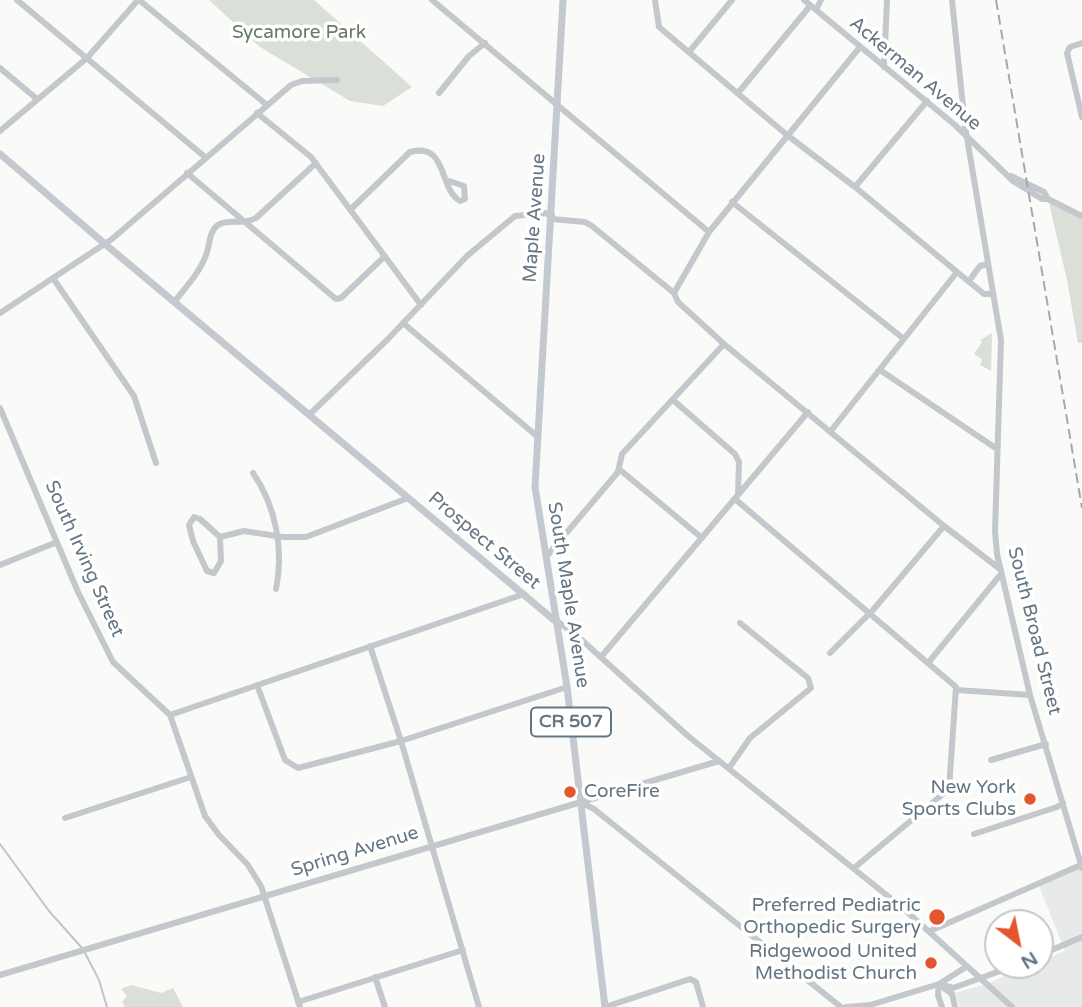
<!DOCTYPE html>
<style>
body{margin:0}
#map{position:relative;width:1082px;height:1007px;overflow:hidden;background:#fafaf8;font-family:"Varela Round",sans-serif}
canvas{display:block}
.north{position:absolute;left:984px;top:909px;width:70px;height:70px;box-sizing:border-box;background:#fff;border:2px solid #c1c8cd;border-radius:50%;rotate:148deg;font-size:19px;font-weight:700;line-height:28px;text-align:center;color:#657683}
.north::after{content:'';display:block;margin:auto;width:24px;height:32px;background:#e4572e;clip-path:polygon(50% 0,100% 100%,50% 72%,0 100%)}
</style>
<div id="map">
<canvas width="1082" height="1007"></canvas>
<div class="north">N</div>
</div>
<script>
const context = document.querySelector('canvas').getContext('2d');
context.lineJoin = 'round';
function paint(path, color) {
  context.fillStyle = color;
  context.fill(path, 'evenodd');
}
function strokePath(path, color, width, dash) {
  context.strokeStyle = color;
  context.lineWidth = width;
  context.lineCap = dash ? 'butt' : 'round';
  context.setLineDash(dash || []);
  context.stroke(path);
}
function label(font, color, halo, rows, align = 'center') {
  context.font = font + ' "Varela Round",sans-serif';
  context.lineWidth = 7;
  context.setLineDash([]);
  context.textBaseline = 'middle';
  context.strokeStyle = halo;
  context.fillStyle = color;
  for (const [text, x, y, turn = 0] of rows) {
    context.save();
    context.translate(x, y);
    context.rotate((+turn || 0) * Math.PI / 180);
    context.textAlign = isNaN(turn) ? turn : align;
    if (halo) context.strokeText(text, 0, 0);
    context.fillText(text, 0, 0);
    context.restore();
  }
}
const built = new Path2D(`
 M 1082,861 L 1082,1007 L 960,1007 L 955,993 L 986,984 L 1031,965 L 1040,965 L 1040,961 L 1065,951 L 1037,881 Z`);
const green = new Path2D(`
 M 209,0 L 314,0 L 412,87 L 383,106 L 350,101 L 260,47 Z
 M 1048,199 L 1082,216 L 1082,343 L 1078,343 L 1067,280 Z
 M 992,333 L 991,371 L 980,365 L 982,359 L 974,354 L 982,342 L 980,340 Z
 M 131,985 L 161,993 L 173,988 L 183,1007 L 125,1007 L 122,1002 L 127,996 L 121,989 Z`);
const stream = new Path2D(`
 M 0,844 L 49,911 L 82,948
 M 85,953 L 99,980 L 107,1007`);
const minor = new Path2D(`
 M 17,0 L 205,157
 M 139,0 L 267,105
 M 432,0 L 709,232
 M 655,0 L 659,27 L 787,135 L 855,187 L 957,272 L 984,294 L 993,294
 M 804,0 L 955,125 L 1013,181 L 1042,199 L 1048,199 L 1082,216
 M 952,0 L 965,126 L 1001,340 L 995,531 L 997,554 L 1030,695 L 1082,868
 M 816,10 L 821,0
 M 1082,43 L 1070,47 L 1067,53 L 1082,117
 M 860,47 L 709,232 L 674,293 L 678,302 L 724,344 L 944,526 L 1000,569
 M 689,52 L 732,0
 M 884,67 L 887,0
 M 0,68 L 37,99
 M 439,93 L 469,56 L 485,43
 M 738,93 L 810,6
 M 257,113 L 311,157 L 421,305
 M 0,131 L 87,58 L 138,0
 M 187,173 L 336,299 L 341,298 L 385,256
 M 1011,176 L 1044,192 L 1048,199
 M 855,187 L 927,101
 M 732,202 L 904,339
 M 351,209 L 410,152 C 448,142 438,188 460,201 L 465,199 L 464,186 L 446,180
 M 552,219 L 585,222 L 592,226 L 674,293
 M 53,278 L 134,396 L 156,463
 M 969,281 L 980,266 L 988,264
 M 175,301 C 186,287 200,272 206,255 C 210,245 209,231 218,225 C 229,218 242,226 256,218 L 316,163
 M 0,313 L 112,239 L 291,85 L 302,81 L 337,80
 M 403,323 L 538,437
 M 880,370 L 997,449
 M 673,400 L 735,454 L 739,462 L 738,494
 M 0,408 L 78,592 L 113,662 L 170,715 L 205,816 L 219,835 L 248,865 L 261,886 L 300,1007
 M 309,415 L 388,339 L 467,256 L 515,216 L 544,213 L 552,215
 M 830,432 L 957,272
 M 619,469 L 702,538
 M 253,473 C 276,506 284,550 276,589
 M 735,499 L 956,687 L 949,789 L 854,868
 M 194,517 L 200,519 L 220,537 L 221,561 L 214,573 L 207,571 L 193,541 L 189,525 Z
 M 220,537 L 244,531 L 283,537 L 306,537 L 408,498
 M 546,557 L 618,472 L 622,454 L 724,344
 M 0,565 L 57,542
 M 555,620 L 574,633 L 688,736 L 904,909 L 1012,1007
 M 370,646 L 401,741 L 479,1007
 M 830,653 L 873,610 L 944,526
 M 601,657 L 808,412
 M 928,663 L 1001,574
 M 257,685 L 285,760 L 298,768 L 401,741 L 567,687
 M 957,690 L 1030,695
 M 170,715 L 524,594
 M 991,760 L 1046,744
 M 729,768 L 750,738 L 811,688 L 808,678 L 740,623
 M 582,803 L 594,809 L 841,1007
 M 65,818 L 191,777
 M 974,834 L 1057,807 L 1063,803
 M 930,931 L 1081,865
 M 1040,955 L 1082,937
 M 0,975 L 719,761
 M 375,977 L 385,1007
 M 939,984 L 953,988 L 1017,965
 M 939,984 L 938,995 L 942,1007
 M 944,988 L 952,994 L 955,1007
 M 298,1002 L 463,950
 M 605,1007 L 690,979 L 696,982 L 703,1007
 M 846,1007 L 870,1005 L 939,984 L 966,967`);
const major = new Path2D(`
 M 563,0 L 535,487 L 567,687 L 605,1007
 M 0,154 L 105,244 L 554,620`);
const rail = new Path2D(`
 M 996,0 L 1082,508`);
const markers = [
 [570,792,7,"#e4572e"],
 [1030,799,7,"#e4572e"],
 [937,917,9,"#e4572e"],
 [931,963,7,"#e4572e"]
];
const shields = [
 [571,722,80]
];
const shieldNames = [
 ["CR 507",571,722]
];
const parkNames = [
 ["Sycamore Park",299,33]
];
const streetNames = [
 ["Ackerman Avenue",915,74,40],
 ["Maple Avenue",535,218,-86],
 ["Prospect Street",484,541,40],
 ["South Irving Street",84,559,66],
 ["South Maple Avenue",568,595,81],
 ["South Broad Street",1034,631,76],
 ["Spring Avenue",355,852,-17]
];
const poiNames = [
 ["New York",1016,788],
 ["Sports Clubs",1016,810],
 ["CoreFire",584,792,"left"],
 ["Preferred Pediatric",921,906],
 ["Orthopedic Surgery",921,928],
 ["Ridgewood United",917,952],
 ["Methodist Church",917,974]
];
paint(built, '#e8e9e9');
paint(green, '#dadfd7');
strokePath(stream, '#bbc7cb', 2);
strokePath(minor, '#c3c8cc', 6);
strokePath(major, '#c3c9ce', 7);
strokePath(rail, '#a2aab0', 2, [10, 5]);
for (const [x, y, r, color] of markers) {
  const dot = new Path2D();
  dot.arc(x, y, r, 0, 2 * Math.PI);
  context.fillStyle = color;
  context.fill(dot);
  strokePath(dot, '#fff', 2.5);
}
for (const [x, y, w] of shields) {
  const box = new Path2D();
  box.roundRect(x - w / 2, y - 14.5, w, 29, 5);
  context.fillStyle = '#fff';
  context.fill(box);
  strokePath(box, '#657683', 2);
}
label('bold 18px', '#657683', null, shieldNames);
label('19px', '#687a64', '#fff', parkNames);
label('19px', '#657683', '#fff', streetNames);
label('19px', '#657683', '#fff', poiNames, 'right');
</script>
